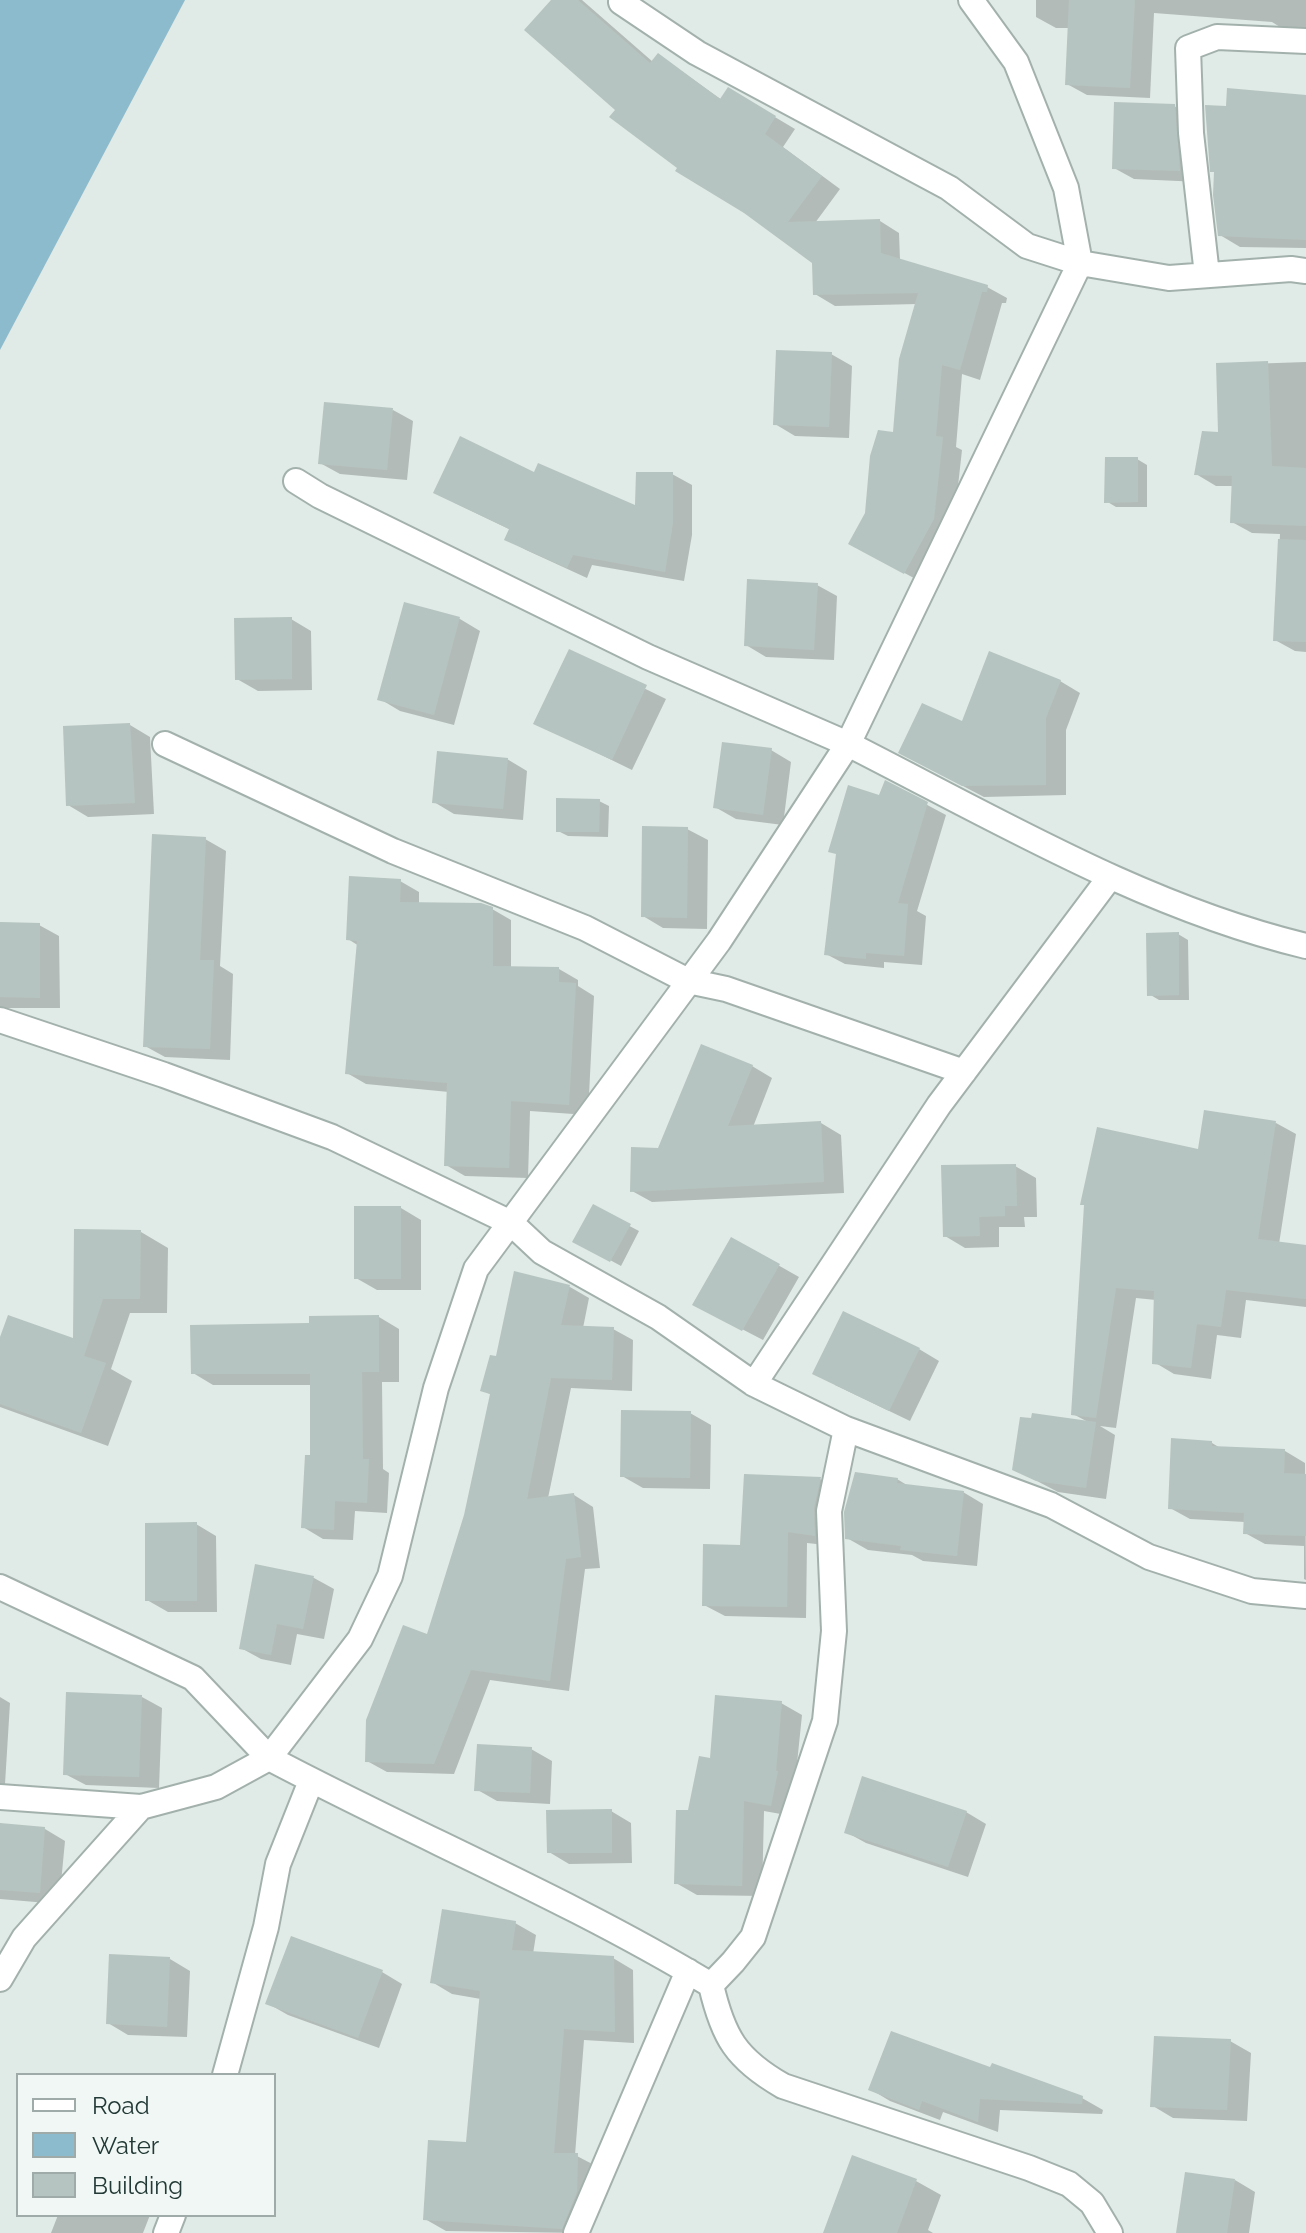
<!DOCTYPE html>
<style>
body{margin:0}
#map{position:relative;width:1306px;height:2233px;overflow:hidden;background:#e0eae6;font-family:Raleway,sans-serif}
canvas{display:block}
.legend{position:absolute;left:16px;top:2073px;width:260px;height:144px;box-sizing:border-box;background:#f0f7f4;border:2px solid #9eaba8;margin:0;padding:10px 14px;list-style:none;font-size:24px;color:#223935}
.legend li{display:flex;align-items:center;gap:16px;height:40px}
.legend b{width:40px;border:2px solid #9eaba8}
</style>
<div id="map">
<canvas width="1306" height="2233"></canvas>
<ul class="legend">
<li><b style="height:10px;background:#fff"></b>Road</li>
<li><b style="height:22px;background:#8bbbcc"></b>Water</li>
<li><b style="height:22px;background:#b5c4c0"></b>Building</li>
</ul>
</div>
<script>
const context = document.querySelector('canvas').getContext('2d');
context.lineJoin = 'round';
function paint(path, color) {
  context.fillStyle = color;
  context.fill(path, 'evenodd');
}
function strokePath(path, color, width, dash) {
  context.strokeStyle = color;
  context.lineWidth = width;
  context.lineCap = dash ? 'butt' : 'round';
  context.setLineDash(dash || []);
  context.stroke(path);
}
const water = new Path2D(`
 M 0,0 L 185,0 L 0,350 Z`);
const shadow = new Path2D(`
 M 554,0 L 582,0 L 653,62 L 659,55 L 722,100 L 748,101 L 795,129 L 783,147 L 840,189 L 815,223 L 880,221 L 899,233 L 900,260 L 987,287 L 1007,298 L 1006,303 L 1002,303 L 980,380 L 962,374 L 956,447 L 962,450 L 953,531 L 925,584 L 871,555 L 867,514 L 894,434 L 917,304 L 835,306 L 815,294 L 814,262 L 680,167 L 617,109 Z
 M 1036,0 L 1306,0 L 1306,29 L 1280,27 L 1272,22 L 1154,13 L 1150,98 L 1087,95 L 1067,84 L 1070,28 L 1056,28 L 1036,17 Z
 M 1306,102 L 1306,248 L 1240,247 L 1220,235 L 1216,173 Z
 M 1174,106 L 1195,118 L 1200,182 L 1134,179 L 1114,168 Z
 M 831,354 L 852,366 L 849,438 L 795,436 L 775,424 Z
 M 1306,362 L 1306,652 L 1295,651 L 1275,640 L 1280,534 L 1252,533 L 1232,522 L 1233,486 L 1216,486 L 1196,474 L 1220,434 L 1218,365 Z
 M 393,410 L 413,421 L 407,480 L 340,474 L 320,463 Z
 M 1137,459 L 1147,465 L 1147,507 L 1116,507 L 1106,501 Z
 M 535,474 L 637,508 L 672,474 L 692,485 L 692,535 L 684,581 L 592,565 L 587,578 L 526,550 L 506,539 L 511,530 L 455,503 Z
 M 817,585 L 837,596 L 834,660 L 766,657 L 746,645 Z
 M 405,604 L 460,619 L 480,631 L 454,725 L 400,711 L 380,699 Z
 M 291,619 L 311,631 L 312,690 L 258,691 L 237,679 Z
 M 570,652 L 666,699 L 632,770 L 536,723 Z
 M 1060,681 L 1080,693 L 1066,730 L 1066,795 L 984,797 L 921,764 L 963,724 Z
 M 130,725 L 150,737 L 154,814 L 88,817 L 68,805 Z
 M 771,750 L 791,762 L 783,825 L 736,819 L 715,807 Z
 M 507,759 L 527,771 L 523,820 L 454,814 L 434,802 Z
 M 886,783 L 946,815 L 917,911 L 926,916 L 922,965 L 884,962 L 884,968 L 845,964 L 826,954 Z
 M 599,801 L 609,806 L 608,837 L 568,836 L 558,831 Z
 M 687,829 L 708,840 L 707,929 L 663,928 L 643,916 Z
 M 205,839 L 226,851 L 220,966 L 233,974 L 230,1060 L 165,1057 L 145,1046 Z
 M 400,881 L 419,892 L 419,904 L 492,909 L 511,920 L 511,968 L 559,969 L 578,980 L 578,986 L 594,996 L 588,1115 L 530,1111 L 528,1178 L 465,1176 L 446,1165 L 449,1092 L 366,1084 L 347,1073 L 359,946 L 348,939 Z
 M 0,924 L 39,925 L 59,936 L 60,1008 L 0,1008 Z
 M 1178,934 L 1188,940 L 1189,1000 L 1159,1000 L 1149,994 Z
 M 752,1066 L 772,1078 L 753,1127 L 821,1123 L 841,1135 L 844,1193 L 652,1202 L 632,1191 L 660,1150 Z
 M 1276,1123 L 1296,1134 L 1279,1244 L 1306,1247 L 1306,1307 L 1246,1300 L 1241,1338 L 1217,1335 L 1211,1379 L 1174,1374 L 1154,1362 L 1156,1300 L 1136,1298 L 1116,1428 L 1100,1426 L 1115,1435 L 1106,1499 L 1058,1492 L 1014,1469 L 1088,1422 L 1073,1414 L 1086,1206 L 1200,1152 Z
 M 1015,1166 L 1036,1178 L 1037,1217 L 1024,1217 L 1025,1227 L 999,1227 L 999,1247 L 965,1248 L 945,1236 Z
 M 593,1207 L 639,1231 L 621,1266 L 575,1241 Z
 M 401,1208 L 421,1220 L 421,1290 L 377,1290 L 356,1278 Z
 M 141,1232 L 168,1248 L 167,1313 L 130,1313 L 111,1369 L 132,1381 L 108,1446 L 0,1407 L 0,1343 L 75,1341 Z
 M 732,1239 L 799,1277 L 763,1340 L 715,1315 Z
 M 516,1274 L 570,1287 L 589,1298 L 583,1328 L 613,1329 L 633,1340 L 632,1391 L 571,1388 L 548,1498 L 574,1495 L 593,1507 L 600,1568 L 585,1569 L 569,1691 L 490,1680 L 454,1774 L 387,1772 L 367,1761 L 428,1637 L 466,1516 L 492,1395 L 482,1390 L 498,1359 Z
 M 379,1317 L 399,1329 L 399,1382 L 382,1382 L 383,1469 L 389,1473 L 387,1513 L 355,1511 L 353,1540 L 323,1539 L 303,1527 L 312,1457 L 312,1385 L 213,1385 L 193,1373 L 311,1325 Z
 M 919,1349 L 939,1361 L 910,1421 L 835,1385 Z
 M 690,1413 L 711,1425 L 710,1489 L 643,1488 L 622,1476 Z
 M 1212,1443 L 1222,1449 L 1285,1451 L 1305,1463 L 1306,1580 L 1304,1579 L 1304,1546 L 1265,1544 L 1245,1533 L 1245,1522 L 1190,1519 L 1170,1508 Z
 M 820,1479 L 840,1491 L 835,1546 L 807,1543 L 806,1618 L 725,1616 L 704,1605 L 742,1547 Z
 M 897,1479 L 910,1487 L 963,1492 L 983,1504 L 977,1566 L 923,1561 L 912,1555 L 868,1550 L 847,1538 Z
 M 196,1524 L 216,1536 L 217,1612 L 168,1612 L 147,1600 Z
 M 257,1567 L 314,1578 L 334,1589 L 324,1639 L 297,1634 L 291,1665 L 261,1659 L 241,1648 Z
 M 0,1697 L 10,1703 L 5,1784 L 0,1784 Z
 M 142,1697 L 162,1708 L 159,1788 L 86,1785 L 65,1774 Z
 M 781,1703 L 802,1715 L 795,1783 L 792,1816 L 764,1811 L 762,1896 L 697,1895 L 676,1883 L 690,1812 L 711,1760 Z
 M 531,1749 L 552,1761 L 550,1804 L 497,1801 L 476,1789 Z
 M 611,1811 L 631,1823 L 632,1863 L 569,1864 L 549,1852 Z
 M 966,1812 L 986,1824 L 968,1877 L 866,1843 L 846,1832 Z
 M 0,1825 L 45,1829 L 65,1841 L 59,1904 L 0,1899 Z
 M 515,1923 L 536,1935 L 533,1954 L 613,1958 L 633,1970 L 634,2043 L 584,2040 L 575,2155 L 598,2167 L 585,2233 L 446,2231 L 425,2219 L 468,2144 L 481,1999 L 452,1994 L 432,1982 Z
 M 170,1959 L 190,1971 L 187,2037 L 128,2035 L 108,2023 Z
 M 382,1972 L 402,1984 L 379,2048 L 288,2015 L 267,2003 Z
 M 1230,2041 L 1251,2053 L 1247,2121 L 1173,2118 L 1153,2106 Z
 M 991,2070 L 1082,2098 L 1103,2110 L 1102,2114 L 1000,2110 L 998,2132 L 943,2112 L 940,2120 L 890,2101 L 870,2089 Z
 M 853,2158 L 916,2181 L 941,2195 L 928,2230 L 933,2233 L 826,2233 Z
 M 1235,2180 L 1255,2192 L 1249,2233 L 1178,2233 Z
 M 58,2215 L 150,2215 L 143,2233 L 51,2233 Z`);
const building = new Path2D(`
 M 551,0 L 578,0 L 650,63 L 658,53 L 720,99 L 728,87 L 776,116 L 765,134 L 822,176 L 788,222 L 880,219 L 881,253 L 988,285 L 987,292 L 982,292 L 960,370 L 942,365 L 936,436 L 943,437 L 934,519 L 904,574 L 848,544 L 865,513 L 870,456 L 878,430 L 893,432 L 899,359 L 918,293 L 813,295 L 812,263 L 744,213 L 675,171 L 677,168 L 609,117 L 615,110 L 524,30 Z
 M 1069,0 L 1135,0 L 1130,88 L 1065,85 Z
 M 1227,88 L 1306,95 L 1306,240 L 1218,236 L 1213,195 L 1214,172 L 1210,172 L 1205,105 L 1226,106 Z
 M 1114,102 L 1175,104 L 1180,171 L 1112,169 Z
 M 776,350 L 832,352 L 829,427 L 773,425 Z
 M 1268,361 L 1272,466 L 1306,468 L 1306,526 L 1230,523 L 1232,476 L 1194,475 L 1202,431 L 1218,432 L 1216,363 Z
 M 324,402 L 393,408 L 387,470 L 318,464 Z
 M 460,436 L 534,472 L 538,463 L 635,505 L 636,472 L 673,472 L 673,523 L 665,572 L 573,555 L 567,568 L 504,540 L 509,529 L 433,493 Z
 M 1105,457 L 1138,457 L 1138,502 L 1104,503 Z
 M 1278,539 L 1306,540 L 1306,642 L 1273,641 Z
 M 747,579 L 818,583 L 814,650 L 744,646 Z
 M 404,602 L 460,617 L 434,715 L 377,700 Z
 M 292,617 L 292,679 L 235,680 L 234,618 Z
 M 569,649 L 647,685 L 612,760 L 533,724 Z
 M 989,651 L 1061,680 L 1046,718 L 1046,785 L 962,786 L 898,753 L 922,703 L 962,721 Z
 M 130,723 L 135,803 L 66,806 L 63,726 Z
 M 722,742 L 772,748 L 763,815 L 713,808 Z
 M 437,751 L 508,758 L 503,809 L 432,803 Z
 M 885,780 L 928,802 L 898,903 L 908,904 L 904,956 L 866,953 L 866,959 L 824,955 L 836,854 L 828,852 L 848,785 L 879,795 Z
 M 556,798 L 600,799 L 599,832 L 556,832 Z
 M 642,826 L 688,827 L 687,918 L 641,917 Z
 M 152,834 L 206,837 L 200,960 L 214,960 L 210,1049 L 143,1047 Z
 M 349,876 L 401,879 L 400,902 L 481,903 L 493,907 L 493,966 L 559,967 L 559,982 L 576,983 L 569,1105 L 511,1101 L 509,1168 L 444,1166 L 447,1083 L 345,1074 L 357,941 L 346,940 Z
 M 0,922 L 40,923 L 40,998 L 0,997 Z
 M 1179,932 L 1179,995 L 1147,996 L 1146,933 Z
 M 701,1044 L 753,1065 L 728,1126 L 821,1121 L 824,1182 L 630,1192 L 631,1147 L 658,1148 Z
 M 1204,1110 L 1276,1121 L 1258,1239 L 1306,1245 L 1306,1299 L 1226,1290 L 1221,1327 L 1197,1324 L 1191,1368 L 1152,1364 L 1154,1291 L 1116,1288 L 1096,1418 L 1071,1415 L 1084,1205 L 1080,1205 L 1097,1127 L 1198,1149 Z
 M 1016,1164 L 1017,1206 L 1005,1206 L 1005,1216 L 979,1217 L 980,1236 L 943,1237 L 941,1165 Z
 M 593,1204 L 631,1224 L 610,1262 L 572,1242 Z
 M 354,1206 L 401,1206 L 401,1279 L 354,1279 Z
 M 74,1229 L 141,1230 L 140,1299 L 103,1299 L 84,1356 L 106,1363 L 81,1433 L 0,1404 L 0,1337 L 8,1315 L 73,1338 Z
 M 731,1237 L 780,1264 L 742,1331 L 692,1305 Z
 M 514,1271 L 570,1285 L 561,1325 L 614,1327 L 612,1380 L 551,1378 L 527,1499 L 574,1493 L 581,1557 L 566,1559 L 550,1681 L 471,1670 L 434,1764 L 365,1762 L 366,1720 L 403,1625 L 427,1634 L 464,1515 L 490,1394 L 480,1391 L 490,1355 L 496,1356 Z
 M 843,1311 L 920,1348 L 889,1411 L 812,1374 Z
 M 379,1315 L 379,1372 L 362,1372 L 363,1459 L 369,1459 L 367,1503 L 335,1501 L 334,1530 L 301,1528 L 305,1455 L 310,1455 L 310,1374 L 191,1374 L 190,1325 L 309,1323 L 309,1316 Z
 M 621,1410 L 691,1411 L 690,1478 L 620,1477 Z
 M 1032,1413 L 1096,1422 L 1086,1488 L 1036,1481 L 1012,1470 L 1020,1417 L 1031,1418 Z
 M 1171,1438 L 1212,1441 L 1212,1446 L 1285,1449 L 1284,1473 L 1306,1474 L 1306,1536 L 1243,1534 L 1244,1513 L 1168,1509 Z
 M 855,1472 L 898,1478 L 897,1483 L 964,1491 L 957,1556 L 900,1550 L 901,1546 L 845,1539 L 844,1512 Z
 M 744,1474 L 821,1477 L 814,1508 L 815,1536 L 788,1532 L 787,1607 L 702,1606 L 703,1544 L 740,1545 Z
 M 197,1522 L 197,1601 L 145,1601 L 145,1523 Z
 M 255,1564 L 314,1576 L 303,1629 L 277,1624 L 271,1655 L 239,1649 Z
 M 66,1692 L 142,1695 L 139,1777 L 63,1775 Z
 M 715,1695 L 782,1701 L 776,1771 L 778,1771 L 771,1806 L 744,1801 L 742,1886 L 674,1884 L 676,1810 L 688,1810 L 699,1756 L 710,1758 Z
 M 477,1744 L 532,1747 L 530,1793 L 474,1791 Z
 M 862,1776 L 967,1811 L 948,1867 L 844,1833 Z
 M 612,1809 L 612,1853 L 547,1853 L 546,1810 Z
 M 0,1823 L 45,1827 L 40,1893 L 0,1890 Z
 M 442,1909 L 516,1921 L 512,1950 L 614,1956 L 615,2032 L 564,2029 L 554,2153 L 578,2153 L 577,2192 L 562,2229 L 423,2220 L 428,2140 L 466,2142 L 480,1991 L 430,1983 Z
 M 291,1936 L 383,1970 L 358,2038 L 265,2004 Z
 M 109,1954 L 170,1957 L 167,2027 L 106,2024 Z
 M 891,2031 L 990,2067 L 992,2063 L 1083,2096 L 1082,2104 L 980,2099 L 978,2122 L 922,2101 L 919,2110 L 868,2090 Z
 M 1154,2036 L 1231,2039 L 1227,2110 L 1150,2107 Z
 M 852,2155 L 917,2179 L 897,2233 L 823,2233 Z
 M 1185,2172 L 1235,2179 L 1227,2233 L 1176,2233 Z`);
const street = new Path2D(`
 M 621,2 L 697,53 L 949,188 L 1027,246 L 1080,263 L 1066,188 L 1016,62 L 971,0
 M 1306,271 L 1291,269 L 1169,278 L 1080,263 L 848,744 C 996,819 1144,907 1306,946
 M 1207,275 L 1191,133 L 1188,48 L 1217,37 L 1306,41
 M 165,744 L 393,851 L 585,928 L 688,981 L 726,989 L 964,1072
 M 0,1020 L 164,1075 L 332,1137 L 511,1223 L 542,1252 L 658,1317 L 754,1384 L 939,1105 L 1110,877
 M 754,1384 L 846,1429 L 1051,1505 L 1149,1557 L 1252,1591 L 1306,1596
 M 0,1587 L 193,1678 L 269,1758 L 360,1639 L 390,1576 L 436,1388 L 476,1269 L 719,941 L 848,744 L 648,657 L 320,496 L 296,481
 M 0,1797 L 141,1807
 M 0,1979 L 24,1938 L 141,1807 L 216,1787 L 269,1758 C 416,1836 569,1899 711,1985 C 723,2037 736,2059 783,2086 L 1029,2168 L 1069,2184 L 1092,2203 L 1110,2233
 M 711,1985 L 733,1962 L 753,1937 L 825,1721 L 834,1631 L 829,1511 L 846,1429
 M 225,2075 L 266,1927 L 278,1864 L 311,1781
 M 166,2233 L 173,2215
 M 576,2233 L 688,1971`);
paint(water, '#8bbbcc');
paint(shadow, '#0003');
paint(building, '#b5c4c0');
strokePath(street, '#a3b1ad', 28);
strokePath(street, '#fff', 24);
</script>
